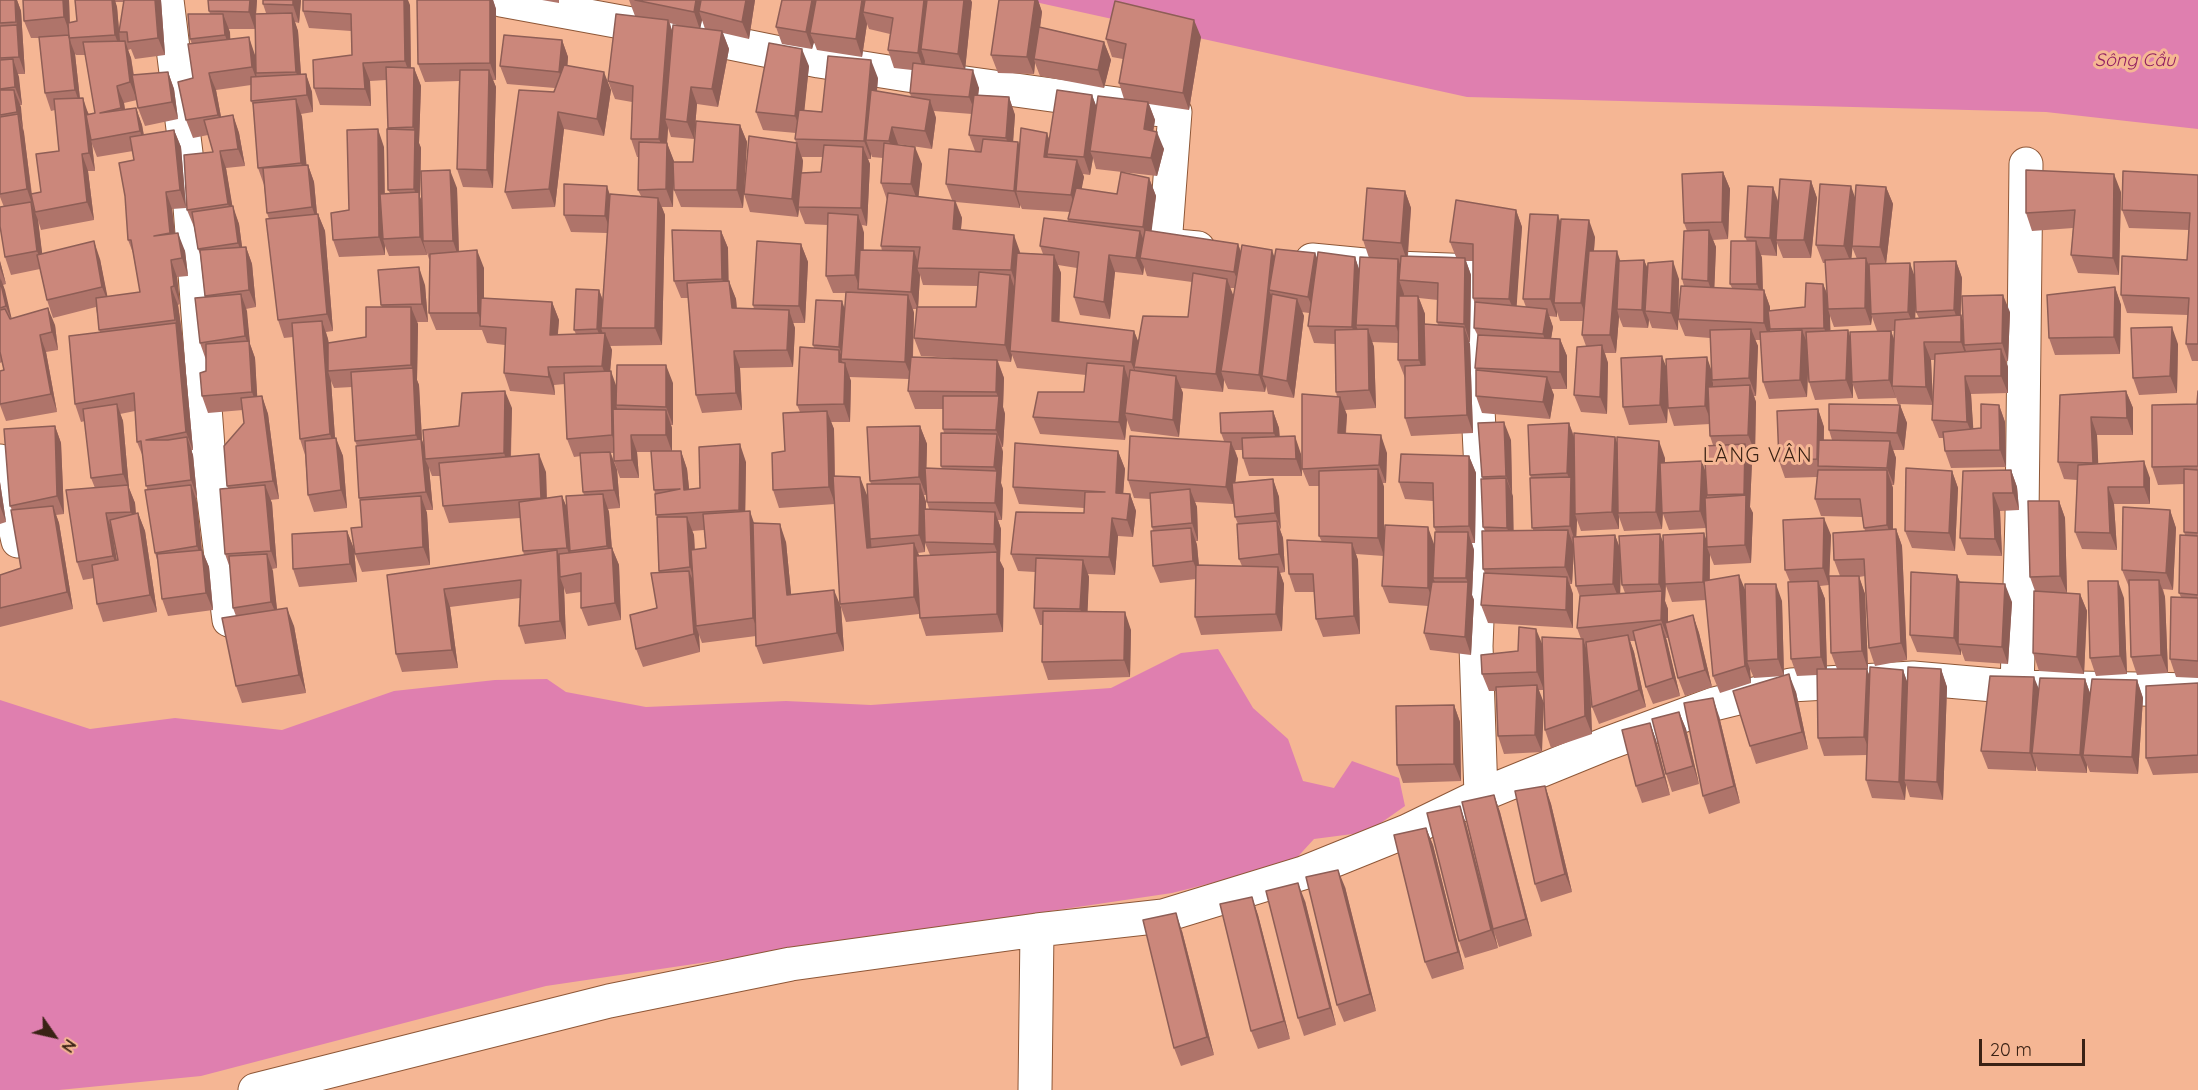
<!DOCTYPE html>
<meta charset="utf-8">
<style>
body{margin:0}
#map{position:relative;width:2198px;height:1090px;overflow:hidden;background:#f5b694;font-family:Quicksand,sans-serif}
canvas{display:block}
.north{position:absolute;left:24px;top:1006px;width:60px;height:60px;-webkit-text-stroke:4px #f5b694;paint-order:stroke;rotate:124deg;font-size:16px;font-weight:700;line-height:24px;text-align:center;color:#3a2215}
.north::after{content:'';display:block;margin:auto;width:21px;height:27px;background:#3a2215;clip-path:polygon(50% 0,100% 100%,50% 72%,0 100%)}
.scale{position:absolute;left:1979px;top:1039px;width:106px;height:27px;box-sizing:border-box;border:3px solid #3a2215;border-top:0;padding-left:8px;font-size:18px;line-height:21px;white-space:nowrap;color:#3a2215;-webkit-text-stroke:4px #f5b694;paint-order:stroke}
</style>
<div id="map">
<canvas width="2198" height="1090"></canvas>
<div class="north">N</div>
<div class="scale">20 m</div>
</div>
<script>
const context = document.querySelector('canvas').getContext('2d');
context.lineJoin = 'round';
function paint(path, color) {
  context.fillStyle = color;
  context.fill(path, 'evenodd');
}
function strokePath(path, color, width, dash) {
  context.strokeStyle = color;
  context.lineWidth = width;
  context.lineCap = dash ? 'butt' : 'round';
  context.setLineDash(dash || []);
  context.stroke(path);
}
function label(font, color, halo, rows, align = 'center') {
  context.font = font + ' Quicksand,sans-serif';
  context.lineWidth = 6;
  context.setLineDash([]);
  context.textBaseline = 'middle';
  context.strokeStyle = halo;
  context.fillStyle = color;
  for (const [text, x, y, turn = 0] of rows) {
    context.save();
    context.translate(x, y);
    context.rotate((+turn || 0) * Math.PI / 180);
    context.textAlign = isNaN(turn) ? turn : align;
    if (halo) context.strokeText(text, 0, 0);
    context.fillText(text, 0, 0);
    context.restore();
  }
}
const water = new Path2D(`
 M 1026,0 L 2198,0 L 2198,129 L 2046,112 L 1467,97 Z
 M 1218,649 L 1253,708 L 1288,739 L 1303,781 L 1334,788 L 1352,761 L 1399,778 L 1405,806 L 1368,832 L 1314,839 L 1292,863 L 1172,893 L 546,986 L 201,1076 L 59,1090 L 0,1090 L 0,700 L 90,729 L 175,718 L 282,730 L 394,691 L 495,680 L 547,679 L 566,692 L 646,707 L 786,701 L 871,705 L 1111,688 L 1181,653 Z`);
const street = new Path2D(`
 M 167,0 L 186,153 L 209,461 L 229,620
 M 501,0 L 681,33 L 819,61 L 907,75 L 1175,112 L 1165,245 L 1198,248
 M 1312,260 L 1396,268 L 1475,271 L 1476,368 L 1482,491 L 1476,646 L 1481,795
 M 0,461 L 18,541
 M 2017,687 L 2022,517 L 2026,164
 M 255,1090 L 609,1001 L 791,964 L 1037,930 L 1163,916 L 1303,873 L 1407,831 L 1481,795 L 1606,744 L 1714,704 L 1791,685 L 1913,678 L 2017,687 L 2198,690
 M 1035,1090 L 1037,930`);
const wall = new Path2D(`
 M 0,0 L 17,0 L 21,11 L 25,74 L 18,74 L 22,105 L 20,105 L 32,194 L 41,192 L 59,151 L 55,110 L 51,111 L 45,93 L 39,38 L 31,38 L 24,21 L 23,0 L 69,0 L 70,23 L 77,21 L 75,0 L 161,0 L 165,55 L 135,59 L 131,49 L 128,50 L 131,58 L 134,75 L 168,72 L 174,89 L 178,119 L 145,126 L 138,108 L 137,100 L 124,103 L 125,109 L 136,108 L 142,125 L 144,135 L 174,130 L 181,147 L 186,208 L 172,209 L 175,234 L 185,251 L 188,276 L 177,277 L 180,304 L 178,305 L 183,340 L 193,450 L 191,450 L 193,455 L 197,497 L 196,498 L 197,502 L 202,550 L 209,567 L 213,610 L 168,616 L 162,599 L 158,563 L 155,553 L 143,457 L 137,442 L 135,411 L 120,414 L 123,421 L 129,488 L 135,503 L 136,514 L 138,513 L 145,531 L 157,612 L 103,622 L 97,604 L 94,578 L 83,580 L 77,562 L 95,488 L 91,478 L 85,421 L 81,422 L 75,404 L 100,333 L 96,307 L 53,318 L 47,300 L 40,269 L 11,275 L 5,257 L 4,207 L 0,197 ZM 115,2 L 124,2 L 119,31 L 117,7 ZM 75,54 L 76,55 L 85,55 L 95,113 L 89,114 L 80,99 ZM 92,144 L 97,157 L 133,151 L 134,160 L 128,240 L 133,253 L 140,292 L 107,297 L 100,259 L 42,254 L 38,220 L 41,230 L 94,220 L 88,171 L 95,171 ZM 112,531 L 113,531 L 118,560 L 117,560 Z
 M 257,0 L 256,14 L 266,13 L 263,4 L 301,0 L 299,23 L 295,22 L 298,31 L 301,74 L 306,74 L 312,92 L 313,112 L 301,114 L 302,117 L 306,165 L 308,165 L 314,182 L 317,214 L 318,214 L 325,231 L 333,331 L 326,332 L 328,339 L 329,343 L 366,337 L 382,307 L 381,305 L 425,285 L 428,322 L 417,322 L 418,324 L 417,380 L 419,385 L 422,440 L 425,448 L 459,426 L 512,408 L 511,457 L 546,472 L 547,498 L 562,496 L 567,508 L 584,495 L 583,492 L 581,456 L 574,457 L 567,439 L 565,384 L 554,385 L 555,395 L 510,391 L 504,373 L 505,345 L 487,343 L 482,330 L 436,330 L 429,313 L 430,259 L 429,259 L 427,253 L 427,255 L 389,256 L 385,246 L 385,255 L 339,257 L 333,240 L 384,147 L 385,193 L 390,193 L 388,190 L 388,129 L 386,80 L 370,81 L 371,106 L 320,105 L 314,88 L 352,55 L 351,31 L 309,28 L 303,11 L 410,5 L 411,68 L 414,68 L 421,86 L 419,143 L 421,148 L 420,197 L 422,201 L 457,188 L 459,252 L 484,268 L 484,298 L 552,302 L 559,320 L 558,334 L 576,334 L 574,330 L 599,290 L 603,300 L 607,233 L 571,232 L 564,215 L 610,194 L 641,196 L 638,190 L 638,157 L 637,157 L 631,139 L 632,102 L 615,99 L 608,81 L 635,16 L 629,0 L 755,0 L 749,39 L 723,33 L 729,49 L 718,107 L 697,104 L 694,139 L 671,137 L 668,128 L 667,143 L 674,162 L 693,162 L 740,125 L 747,142 L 743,208 L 681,207 L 674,190 L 673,176 L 673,207 L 662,207 L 665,215 L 662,345 L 610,346 L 612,350 L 610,371 L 616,387 L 673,383 L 673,425 L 671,425 L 672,428 L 672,451 L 681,451 L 687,469 L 689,489 L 700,488 L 746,462 L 745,512 L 754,523 L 786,542 L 791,594 L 841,607 L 844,651 L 763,664 L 756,646 L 756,636 L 702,643 L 699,635 L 700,652 L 643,667 L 636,649 L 657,608 L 659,572 L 657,517 L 651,452 L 637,452 L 639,478 L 620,478 L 614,461 L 614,453 L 611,453 L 617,470 L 620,508 L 608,509 L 609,512 L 612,548 L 619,565 L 621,620 L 588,626 L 581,608 L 581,592 L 566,594 L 564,588 L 566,639 L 525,644 L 519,626 L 520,598 L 450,607 L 458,668 L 402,672 L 396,654 L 387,575 L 524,555 L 523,551 L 520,518 L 449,523 L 443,506 L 440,476 L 432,476 L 429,468 L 433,510 L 426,510 L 427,513 L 430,565 L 362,572 L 355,554 L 362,527 L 360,500 L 359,498 L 357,446 L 355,441 L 352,387 L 334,388 L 331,381 L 335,438 L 343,456 L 347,508 L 314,512 L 308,495 L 305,455 L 300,439 L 293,337 L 284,338 L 278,320 L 269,219 L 267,213 L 264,185 L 258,168 L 253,105 L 251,101 L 251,85 L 216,90 L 221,117 L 233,115 L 239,133 L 245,166 L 226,168 L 232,206 L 239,224 L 242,247 L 246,247 L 252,264 L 256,307 L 246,309 L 250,344 L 255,358 L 257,397 L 262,396 L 268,414 L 279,499 L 270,500 L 272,503 L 277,568 L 272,569 L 277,610 L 294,626 L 306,693 L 242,703 L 236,686 L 236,616 L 233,608 L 230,568 L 225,554 L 228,488 L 227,486 L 244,423 L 243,410 L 208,413 L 202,396 L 206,371 L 206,360 L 200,343 L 205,297 L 200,254 L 198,249 L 194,227 L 187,210 L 213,152 L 208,135 L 193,138 L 186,120 L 193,78 L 192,44 L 190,39 L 210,14 L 209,11 ZM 702,20 L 705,29 L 700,28 ZM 670,23 L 680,26 L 672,31 ZM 228,29 L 255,29 L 256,62 L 255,55 L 230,39 ZM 704,530 L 706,548 L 695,550 L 694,535 L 692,531 Z
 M 490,0 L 493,0 L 496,9 L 496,80 L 493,80 L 496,87 L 493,188 L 463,187 L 457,169 L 459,81 L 425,82 L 418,64 Z
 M 542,0 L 559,0 L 559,3 Z
 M 782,0 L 972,2 L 965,69 L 979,88 L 978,95 L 1009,97 L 1015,115 L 1013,142 L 1018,142 L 1019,145 L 1047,133 L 1049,140 L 1092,95 L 1096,106 L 1124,99 L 1119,83 L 1123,59 L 1112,57 L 1106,39 L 1201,37 L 1189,110 L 1149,104 L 1155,120 L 1153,131 L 1164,149 L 1157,176 L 1096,169 L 1093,158 L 1090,175 L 1083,174 L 1084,177 L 1081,189 L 1117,194 L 1149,178 L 1156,196 L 1151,231 L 1238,244 L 1241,252 L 1274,256 L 1315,253 L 1317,258 L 1355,257 L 1359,270 L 1369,258 L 1363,240 L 1405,191 L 1411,208 L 1408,256 L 1456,257 L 1450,242 L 1516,210 L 1522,227 L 1516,306 L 1526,307 L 1523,299 L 1558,215 L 1560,223 L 1595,237 L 1594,251 L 1620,261 L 1644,260 L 1648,269 L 1679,279 L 1678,330 L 1652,328 L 1649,320 L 1648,328 L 1623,327 L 1619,317 L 1616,353 L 1605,353 L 1608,363 L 1607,414 L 1581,412 L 1574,395 L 1586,346 L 1582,335 L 1583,321 L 1560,321 L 1557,312 L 1557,317 L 1549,316 L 1553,327 L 1551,338 L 1560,339 L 1567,356 L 1567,389 L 1551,389 L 1554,395 L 1550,419 L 1482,413 L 1476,396 L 1476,371 L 1475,368 L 1478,336 L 1474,328 L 1475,304 L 1473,298 L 1473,261 L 1466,261 L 1471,275 L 1470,342 L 1469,342 L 1470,344 L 1473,433 L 1411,436 L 1405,418 L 1405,378 L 1398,360 L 1398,343 L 1372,342 L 1374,347 L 1376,408 L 1345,410 L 1347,415 L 1346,434 L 1387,453 L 1386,483 L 1383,483 L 1384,487 L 1384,553 L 1434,544 L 1434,553 L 1436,532 L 1434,527 L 1433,501 L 1405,499 L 1399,482 L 1469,456 L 1476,473 L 1475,543 L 1472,543 L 1474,550 L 1472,595 L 1474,600 L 1471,655 L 1430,650 L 1424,633 L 1428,606 L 1389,603 L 1382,586 L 1384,556 L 1356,554 L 1358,560 L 1360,634 L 1323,637 L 1316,619 L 1314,592 L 1295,592 L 1289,574 L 1322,542 L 1319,536 L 1319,486 L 1309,486 L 1302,469 L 1337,397 L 1336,392 L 1335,344 L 1314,343 L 1308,326 L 1309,313 L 1302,312 L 1304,316 L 1294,398 L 1268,394 L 1266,386 L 1265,392 L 1228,389 L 1224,380 L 1223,392 L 1181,388 L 1183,393 L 1179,437 L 1131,431 L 1127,420 L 1125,440 L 1040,434 L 1033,417 L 1084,392 L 1086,375 L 1017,368 L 1012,355 L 1011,362 L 998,361 L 1004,378 L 1003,407 L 1005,414 L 1003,447 L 1002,447 L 1003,452 L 1001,483 L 1003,489 L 1002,520 L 998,520 L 1001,529 L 1000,561 L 1004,569 L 1003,632 L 926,636 L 920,618 L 919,614 L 846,622 L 840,604 L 835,504 L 779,508 L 773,490 L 785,451 L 800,412 L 797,405 L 814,348 L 813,345 L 845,308 L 846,293 L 833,293 L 826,276 L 828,225 L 805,224 L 799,209 L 798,217 L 750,212 L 744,194 L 796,143 L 795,139 L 796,133 L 763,130 L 756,112 L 809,66 L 804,110 L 822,112 L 878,78 L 877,91 L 911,97 L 910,93 L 912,70 L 894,68 L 888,50 L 890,34 L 869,29 L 867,24 L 862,57 L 817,50 L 814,42 L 812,49 L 782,44 L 776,27 ZM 934,111 L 972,114 L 969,135 L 975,151 L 946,184 L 952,200 L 918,197 L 922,164 L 898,145 L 898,144 L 932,149 L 936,118 ZM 871,154 L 872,157 L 883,158 L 881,183 L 887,200 L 881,246 L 882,251 L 864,250 L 864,233 L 862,225 L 867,226 L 870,164 L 868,159 L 871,159 ZM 802,157 L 823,157 L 821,172 L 802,173 L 803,161 ZM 956,202 L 1020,208 L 1020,205 L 1022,209 L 1070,212 L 1068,219 L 1068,221 L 1040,246 L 1043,254 L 1020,253 L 961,230 L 962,218 ZM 1058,265 L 1077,268 L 1074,297 L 1080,315 L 1110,319 L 1115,272 L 1143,275 L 1144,267 L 1147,276 L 1192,282 L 1188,317 L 1138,342 L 1134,331 L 1059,322 L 1061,273 ZM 920,275 L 923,285 L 978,286 L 976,307 L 918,307 ZM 1230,288 L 1235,288 L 1233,297 ZM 1419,298 L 1438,300 L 1437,322 L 1438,325 L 1425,324 L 1425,314 ZM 913,309 L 917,309 L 914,338 L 921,356 L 970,359 L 913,357 L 914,313 ZM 849,377 L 909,379 L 908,391 L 915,409 L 943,409 L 943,429 L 944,433 L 941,466 L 942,469 L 926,468 L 927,444 L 920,426 L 870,481 L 871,484 L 869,520 L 867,495 L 835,476 L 834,429 L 831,422 L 850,422 L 851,381 ZM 926,484 L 927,502 L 929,509 L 926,509 L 926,502 L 924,495 L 926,495 ZM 925,543 L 930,555 L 919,556 L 918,553 L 925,552 Z
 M 999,0 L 1038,0 L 1042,12 L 1040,27 L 1104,42 L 1111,60 L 1104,88 L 1040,76 L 1035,63 L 1034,74 L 998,73 L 991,55 Z
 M 562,40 L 568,57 L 567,66 L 611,90 L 604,136 L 564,129 L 555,207 L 512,209 L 505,192 L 555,88 L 507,84 L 500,66 Z
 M 1723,172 L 1730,189 L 1728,239 L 1713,240 L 1716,247 L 1714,288 L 1732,288 L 1730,284 L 1747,241 L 1745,237 L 1773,187 L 1779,203 L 1811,181 L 1817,198 L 1811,258 L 1783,258 L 1777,243 L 1777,256 L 1761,255 L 1762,258 L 1763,290 L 1764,290 L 1770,307 L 1770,311 L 1805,307 L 1823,284 L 1827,293 L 1826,263 L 1823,263 L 1816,245 L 1855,197 L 1886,187 L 1893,204 L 1886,264 L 1915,277 L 1956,261 L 1962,278 L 1961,315 L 1963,321 L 2010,312 L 2008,361 L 2006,361 L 2008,367 L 2008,393 L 1971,394 L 1973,429 L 1981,428 L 1999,405 L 2005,422 L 2006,467 L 1951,468 L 1945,451 L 1944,438 L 1939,438 L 1932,420 L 1933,405 L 1898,404 L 1896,397 L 1896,398 L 1858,399 L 1853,385 L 1853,398 L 1815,400 L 1809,382 L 1808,367 L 1807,397 L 1769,399 L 1763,382 L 1761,340 L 1755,340 L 1758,346 L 1756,396 L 1754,396 L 1756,402 L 1755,452 L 1748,452 L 1752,462 L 1750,507 L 1753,513 L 1751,563 L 1714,565 L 1710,555 L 1710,580 L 1746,592 L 1782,601 L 1784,676 L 1796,692 L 1808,749 L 1756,764 L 1750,746 L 1783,676 L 1754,678 L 1750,669 L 1751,683 L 1720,693 L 1713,676 L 1706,600 L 1672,602 L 1666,586 L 1665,601 L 1668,609 L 1668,622 L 1693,615 L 1699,633 L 1712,687 L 1685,696 L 1678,678 L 1668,638 L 1666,638 L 1680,696 L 1653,704 L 1646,687 L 1635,641 L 1630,641 L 1634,652 L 1646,707 L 1599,724 L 1592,707 L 1590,684 L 1592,734 L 1551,748 L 1545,730 L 1543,690 L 1539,690 L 1542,752 L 1504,754 L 1498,736 L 1496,691 L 1489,691 L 1482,674 L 1518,651 L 1542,645 L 1581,639 L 1577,628 L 1580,597 L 1576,586 L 1574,548 L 1572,584 L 1570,584 L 1573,594 L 1573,628 L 1488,623 L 1481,605 L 1485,573 L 1483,569 L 1485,531 L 1483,527 L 1483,479 L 1482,477 L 1511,440 L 1513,531 L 1533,530 L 1531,478 L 1530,475 L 1569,423 L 1574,436 L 1615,437 L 1617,444 L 1665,458 L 1665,463 L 1706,472 L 1713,445 L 1710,436 L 1710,424 L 1674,426 L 1668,408 L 1668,405 L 1667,423 L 1629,425 L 1623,407 L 1666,365 L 1712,370 L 1710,338 L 1685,336 L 1678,319 L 1684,286 L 1682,279 L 1687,231 L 1684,223 ZM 1852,247 L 1857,259 L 1851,259 ZM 1916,295 L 1916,312 L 1919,318 L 1915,319 ZM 1830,316 L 1834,327 L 1871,325 L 1872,317 L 1877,331 L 1850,337 L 1830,331 ZM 1891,331 L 1894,331 L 1894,339 ZM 1931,360 L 1935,360 L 1933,405 ZM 1663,514 L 1669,530 L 1706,528 L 1707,541 L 1620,548 L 1615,535 L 1576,537 L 1577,520 L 1581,531 L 1619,529 L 1619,517 L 1624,531 L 1662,529 ZM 1621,568 L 1622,585 L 1625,593 L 1620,594 Z
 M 2198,175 L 2198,361 L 2192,361 L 2186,344 L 2188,315 L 2127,313 L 2121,295 L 2187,260 L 2189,230 L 2129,228 L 2122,210 Z
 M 2121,192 L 2119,275 L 2078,273 L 2071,255 L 2073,228 L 2032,231 L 2026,213 Z
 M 721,231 L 728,248 L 728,281 L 736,299 L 737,309 L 754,309 L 753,305 L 801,244 L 808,262 L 805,323 L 793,323 L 795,328 L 793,367 L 740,368 L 742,410 L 702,413 L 696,395 L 688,298 L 681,298 L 674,281 Z
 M 0,261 L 6,284 L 3,285 L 11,318 L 55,325 L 58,350 L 46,352 L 57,412 L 6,421 L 0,405 L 0,371 L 4,370 L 2,362 L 0,363 Z
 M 2115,287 L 2121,305 L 2120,354 L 2055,355 L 2049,338 Z
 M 2178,344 L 2177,393 L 2139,395 L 2133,378 Z
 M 2126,391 L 2133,408 L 2133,435 L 2097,435 L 2098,464 L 2150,478 L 2150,504 L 2114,504 L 2117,550 L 2082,549 L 2075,532 L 2077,480 L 2064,479 L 2058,462 L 2060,395 Z
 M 2198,391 L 2198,678 L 2176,677 L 2170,659 L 2181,597 L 2179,593 L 2185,535 L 2184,532 L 2184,484 L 2158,485 L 2152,467 L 2197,404 Z
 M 1900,405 L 1907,423 L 1904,450 L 1893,450 L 1896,458 L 1894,485 L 1892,485 L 1893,488 L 1893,529 L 1896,529 L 1902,546 L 1907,660 L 1875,666 L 1869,648 L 1865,576 L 1859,577 L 1865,594 L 1868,669 L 1863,669 L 1870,675 L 1903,670 L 1907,682 L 1941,669 L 1947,687 L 1943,800 L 1910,797 L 1906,785 L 1905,800 L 1872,798 L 1866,780 L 1867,755 L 1824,756 L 1818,738 L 1817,675 L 1797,676 L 1791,659 L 1790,582 L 1785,570 L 1831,535 L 1829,576 L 1840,576 L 1834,560 L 1865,531 L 1862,517 L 1821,516 L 1815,499 L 1817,477 L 1785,478 L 1779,461 L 1818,409 L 1824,427 L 1824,440 L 1832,440 L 1829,430 ZM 1829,585 L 1831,653 L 1837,669 L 1827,669 L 1825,599 L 1820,586 Z
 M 1273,411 L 1279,428 L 1280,437 L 1301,454 L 1302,476 L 1249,476 L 1243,458 L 1243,450 L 1235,450 L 1238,459 L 1235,482 L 1273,479 L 1279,497 L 1280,530 L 1283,538 L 1285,572 L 1280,573 L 1284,584 L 1282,631 L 1201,635 L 1195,617 L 1196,579 L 1160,583 L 1153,566 L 1153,531 L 1152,527 L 1150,499 L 1134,498 L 1128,480 L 1224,441 L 1221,433 ZM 1233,499 L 1235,517 L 1238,524 L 1239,559 L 1242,566 L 1199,565 L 1197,545 L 1196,541 L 1198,541 L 1197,507 L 1195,502 L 1233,504 Z
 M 55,426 L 61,443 L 64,514 L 56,515 L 59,523 L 73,609 L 0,627 L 0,575 L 21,568 L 12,510 L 10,506 Z
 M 1118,451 L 1125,469 L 1123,493 L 1130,494 L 1136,511 L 1133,537 L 1118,536 L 1115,575 L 1088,574 L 1089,577 L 1087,612 L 1131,630 L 1130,677 L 1048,680 L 1042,662 L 1043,625 L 1040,625 L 1034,608 L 1035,572 L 1018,571 L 1011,554 L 1084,513 L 1084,508 L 1019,504 L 1013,487 Z
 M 2011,470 L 2017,487 L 2019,510 L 2000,511 L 2002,556 L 1967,555 L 1960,538 Z
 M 1952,471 L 1958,488 L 1955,551 L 1912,548 L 1905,531 Z
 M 0,482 L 6,522 L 0,524 Z
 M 2059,501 L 2065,518 L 2067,593 L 2080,594 L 2087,611 L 2084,674 L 2039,671 L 2033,653 L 2035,591 L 2030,577 Z
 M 2170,510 L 2176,528 L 2173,590 L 2163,589 L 2165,597 L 2168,673 L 2137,675 L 2131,657 L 2129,587 L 2122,570 Z
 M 347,531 L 354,549 L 357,582 L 299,587 L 293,569 Z
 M 1957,575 L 1960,582 L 2012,602 L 2008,664 L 1965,661 L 1961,650 L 1961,655 L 1917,652 L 1910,635 Z
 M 2124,598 L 2127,674 L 2096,676 L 2090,658 Z
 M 2085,679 L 2090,693 L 2137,680 L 2143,698 L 2138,774 L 2090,772 L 2087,765 L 2087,773 L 2038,771 L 2036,766 L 2036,771 L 1988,769 L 1981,751 L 2039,690 Z
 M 2198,683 L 2198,773 L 2153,775 L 2146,758 Z
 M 1454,705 L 1460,722 L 1461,781 L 1403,783 L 1397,765 Z
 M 1679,712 L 1686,729 L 1699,784 L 1672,792 L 1666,774 Z
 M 1719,716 L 1740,803 L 1709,814 L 1703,796 Z
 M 1650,723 L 1656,740 L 1670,795 L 1642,803 L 1636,786 Z
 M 1545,786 L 1551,804 L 1572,892 L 1541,902 L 1535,884 Z
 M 1494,795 L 1500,812 L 1532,936 L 1499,947 L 1494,932 L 1498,948 L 1465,958 L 1459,941 L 1460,806 L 1466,824 L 1487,907 Z
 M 1426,828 L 1433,845 L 1464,969 L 1432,979 L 1425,962 Z
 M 1345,887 L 1376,1011 L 1344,1022 L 1337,1005 Z
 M 1252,897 L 1258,915 L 1290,1039 L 1258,1049 L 1251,1031 Z
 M 1305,901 L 1336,1025 L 1304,1036 L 1298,1018 Z
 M 1182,931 L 1214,1055 L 1181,1066 L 1174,1048 Z`);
const shadedWall = new Path2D(`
 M 15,0 L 17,0 L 21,11 L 25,74 L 19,57 Z
 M 63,0 L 69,0 L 70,34 L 64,17 Z
 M 112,0 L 115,0 L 117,7 L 121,52 L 115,35 Z
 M 155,0 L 161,0 L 165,55 L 158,38 Z
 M 250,0 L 257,0 L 255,29 L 249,12 Z
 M 293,0 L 301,0 L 299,23 L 293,5 Z
 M 404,0 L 408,0 L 410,5 L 411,79 L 405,61 Z
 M 490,0 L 493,0 L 496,9 L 496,80 L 490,63 Z
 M 696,0 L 704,0 L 699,11 L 702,20 L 700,30 L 694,12 Z
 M 746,0 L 755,0 L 749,39 L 742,22 Z
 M 810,0 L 818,0 L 810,33 L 814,42 L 812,49 L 806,32 Z
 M 862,0 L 871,0 L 863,12 L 867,24 L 862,57 L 856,39 Z
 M 924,0 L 930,0 L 921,49 L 925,61 L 924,71 L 918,53 Z
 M 964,0 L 971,0 L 972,2 L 965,71 L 958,54 Z
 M 1035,0 L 1038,0 L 1042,12 L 1036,59 L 1034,59 L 1035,63 L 1034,74 L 1027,57 Z
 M 292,13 L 298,31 L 302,90 L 296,72 Z
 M 223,14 L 230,32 L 231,53 L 225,35 Z
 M 668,20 L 675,38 L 665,119 L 668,128 L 666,157 L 659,139 Z
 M 1194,20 L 1201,37 L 1189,110 L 1183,93 Z
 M 722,31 L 729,49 L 718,107 L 712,89 Z
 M 249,37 L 255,55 L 257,73 L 256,73 L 258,84 L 252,67 Z
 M 69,38 L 75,54 L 81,108 L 75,90 Z
 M 562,40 L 568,57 L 566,89 L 559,72 Z
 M 125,41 L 131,58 L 137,100 L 130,82 Z
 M 1104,42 L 1111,60 L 1104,88 L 1098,70 Z
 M 802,49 L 809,66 L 802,134 L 795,116 Z
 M 13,59 L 19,77 L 22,105 L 15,87 Z
 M 871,60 L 878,78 L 872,140 L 866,140 L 871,154 L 871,159 L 864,141 Z
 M 363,63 L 370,81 L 371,106 L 365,89 Z
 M 414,68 L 421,86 L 419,143 L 421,148 L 420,197 L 425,210 L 423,241 L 427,255 L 420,237 L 419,203 L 414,189 L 415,131 L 413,127 Z
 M 489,70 L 496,87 L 493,188 L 487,170 Z
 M 973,70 L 979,88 L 976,114 L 969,97 Z
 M 168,72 L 174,89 L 178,119 L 172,102 Z
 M 604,72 L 611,90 L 604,136 L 597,119 Z
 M 209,73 L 216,90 L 224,133 L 218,115 Z
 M 306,74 L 312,92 L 313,112 L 307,95 Z
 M 117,86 L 124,103 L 127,125 L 121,108 Z
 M 691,87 L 697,104 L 694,139 L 687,122 Z
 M 14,90 L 21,107 L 23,130 L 17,112 Z
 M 1092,95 L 1099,113 L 1090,151 L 1093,158 L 1090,175 L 1084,157 Z
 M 1009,97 L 1015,115 L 1012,156 L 1006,138 Z
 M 83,98 L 89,116 L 91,140 L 92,144 L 95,171 L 89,153 Z
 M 296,99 L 302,117 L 308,180 L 301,163 Z
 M 930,100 L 936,118 L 932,149 L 925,131 Z
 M 1148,102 L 1155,120 L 1151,146 L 1144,129 Z
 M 136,108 L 142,125 L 146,149 L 140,131 Z
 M 558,112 L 564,129 L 555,207 L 549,189 Z
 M 18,114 L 24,132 L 33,207 L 27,189 Z
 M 233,115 L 239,133 L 245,166 L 238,149 Z
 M 740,125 L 747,142 L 743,208 L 737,190 Z
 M 892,127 L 898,144 L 895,158 L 889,141 Z
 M 378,129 L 384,147 L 385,238 L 383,239 L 385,246 L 385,255 L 379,237 Z
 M 174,130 L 181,147 L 186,208 L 180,190 Z
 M 1157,132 L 1164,149 L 1157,176 L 1151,158 Z
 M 1047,133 L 1053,151 L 1047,154 L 1051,165 L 1044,157 Z
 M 1018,142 L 1024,160 L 1016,191 L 1020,205 L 1020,208 L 1014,191 Z
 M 667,143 L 674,161 L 673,207 L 666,189 Z
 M 797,143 L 803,161 L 799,207 L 798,207 L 799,209 L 798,217 L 792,199 Z
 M 863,147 L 870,164 L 867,226 L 861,208 Z
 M 915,147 L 922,164 L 918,202 L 911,184 Z
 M 220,151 L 226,168 L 235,221 L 228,204 Z
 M 82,154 L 88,171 L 94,220 L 87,202 Z
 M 1077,160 L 1084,177 L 1077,213 L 1071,195 Z
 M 308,165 L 314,182 L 318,225 L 312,207 Z
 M 450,170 L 457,188 L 459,259 L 453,241 Z
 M 1723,172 L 1730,189 L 1728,239 L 1722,222 Z
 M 2114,174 L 2121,192 L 2119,275 L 2113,258 Z
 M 1149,178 L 1156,196 L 1150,244 L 1143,227 Z
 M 1811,181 L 1817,198 L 1811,258 L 1804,240 Z
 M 607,186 L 613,204 L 611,233 L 605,216 Z
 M 1851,186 L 1857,203 L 1851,263 L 1844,246 Z
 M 1773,187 L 1779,205 L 1776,240 L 1777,243 L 1777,256 L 1770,238 Z
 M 1886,187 L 1893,204 L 1886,264 L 1880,247 Z
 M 1405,191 L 1411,208 L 1407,261 L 1401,243 Z
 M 166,192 L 172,209 L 177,250 L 170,233 Z
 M 658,198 L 665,215 L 662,345 L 655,328 Z
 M 955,201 L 962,218 L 959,247 L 953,229 Z
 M 31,202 L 38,220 L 44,268 L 37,251 Z
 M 233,206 L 239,224 L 244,261 L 238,243 Z
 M 1516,210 L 1522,227 L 1516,316 L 1509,299 Z
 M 318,214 L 325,231 L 333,331 L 327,314 Z
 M 858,215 L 864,233 L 862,289 L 860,289 L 855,275 Z
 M 1558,215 L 1564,233 L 1554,303 L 1557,312 L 1557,317 L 1550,299 Z
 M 1589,220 L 1595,237 L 1588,321 L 1581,303 Z
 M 1709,230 L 1716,247 L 1714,298 L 1708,281 Z
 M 721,231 L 728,248 L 729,296 L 722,279 Z
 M 1140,231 L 1147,248 L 1140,258 L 1144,267 L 1143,275 L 1136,258 Z
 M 178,233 L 185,251 L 188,276 L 182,258 Z
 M 1014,235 L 1020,252 L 1017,287 L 1011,270 Z
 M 94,241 L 100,259 L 109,304 L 102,287 Z
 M 1756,241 L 1762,258 L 1763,302 L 1757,284 Z
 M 801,244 L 808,262 L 805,323 L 799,306 Z
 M 1238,244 L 1244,261 L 1241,289 L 1234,272 Z
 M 246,247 L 252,264 L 256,307 L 249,290 Z
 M 477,250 L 484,268 L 484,326 L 483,326 L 478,313 Z
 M 1272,250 L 1278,267 L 1269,290 L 1275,304 L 1262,376 L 1266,386 L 1265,392 L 1259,375 Z
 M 914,251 L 920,268 L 917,268 L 920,275 L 918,309 L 911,292 Z
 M 1617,251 L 1623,269 L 1617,309 L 1619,317 L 1616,353 L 1610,335 Z
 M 1315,253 L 1321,271 L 1315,314 L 1308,297 Z
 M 1054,255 L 1061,273 L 1059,339 L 1052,321 Z
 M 1109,255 L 1115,272 L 1110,319 L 1104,302 Z
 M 1355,257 L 1361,275 L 1356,325 L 1359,333 L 1358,345 L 1352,327 Z
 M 1465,258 L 1471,275 L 1470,342 L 1464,324 Z
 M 1866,258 L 1873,276 L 1871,314 L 1872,317 L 1871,325 L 1865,308 Z
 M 1398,259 L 1405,277 L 1399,280 L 1404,294 L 1402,343 L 1396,326 Z
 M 171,260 L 177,277 L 180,304 L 174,286 Z
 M 1644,260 L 1651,277 L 1645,311 L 1649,320 L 1648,328 L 1642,310 Z
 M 0,261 L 6,284 L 0,268 Z
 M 1673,261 L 1679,279 L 1678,330 L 1671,313 Z
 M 1956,261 L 1962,278 L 1960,327 L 1954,310 Z
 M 1910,263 L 1916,280 L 1915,330 L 1908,312 Z
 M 419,267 L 425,285 L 428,322 L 422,304 Z
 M 1010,275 L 1016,292 L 1010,351 L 1012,355 L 1011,362 L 1005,345 Z
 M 0,277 L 5,290 L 13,324 L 6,306 Z
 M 1227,279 L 1234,297 L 1221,371 L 1224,380 L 1223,392 L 1216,374 Z
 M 729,281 L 736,299 L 738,326 L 732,308 Z
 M 1823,284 L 1830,302 L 1828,309 L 1830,316 L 1831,345 L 1824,328 Z
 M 171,287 L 178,305 L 183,340 L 193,450 L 186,432 L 176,323 Z
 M 2115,287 L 2121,305 L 2120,354 L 2114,337 Z
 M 599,290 L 605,307 L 601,328 L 604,337 L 604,346 L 597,329 Z
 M 1764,290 L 1770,307 L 1770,341 L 1764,323 Z
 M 241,294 L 247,311 L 250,344 L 255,358 L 258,409 L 252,392 L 250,349 L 245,336 Z
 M 908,295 L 914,313 L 912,379 L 905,362 Z
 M 2003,295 L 2010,312 L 2008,361 L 2002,343 Z
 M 1418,296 L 1425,314 L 1425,378 L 1419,360 Z
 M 1297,299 L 1304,316 L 1294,398 L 1287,381 Z
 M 842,301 L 848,318 L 844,359 L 839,347 Z
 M 552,302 L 559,320 L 556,352 L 550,335 Z
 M 411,307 L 418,324 L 417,380 L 419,385 L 422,440 L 428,456 L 425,459 L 429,468 L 433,510 L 426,492 L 422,453 L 416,435 L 413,370 L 411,365 Z
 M 48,308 L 55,325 L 58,350 L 52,332 Z
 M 1547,309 L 1553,327 L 1549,352 L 1543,334 Z
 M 789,310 L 795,328 L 793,367 L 787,350 Z
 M 1961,315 L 1967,333 L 1964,345 L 1967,354 L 1967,359 L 1961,342 Z
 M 322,321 L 328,339 L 331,371 L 328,371 L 331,381 L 336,452 L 330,434 Z
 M 1464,327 L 1470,344 L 1473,433 L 1467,415 Z
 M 2172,327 L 2178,344 L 2177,393 L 2170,376 Z
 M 1368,329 L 1374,347 L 1376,408 L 1369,390 Z
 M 1751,329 L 1758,346 L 1756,396 L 1749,378 Z
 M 1802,330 L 1809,348 L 1807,397 L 1800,380 Z
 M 1848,330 L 1854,348 L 1852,382 L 1853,385 L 1853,398 L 1846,380 Z
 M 1134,331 L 1141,348 L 1134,367 L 1138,380 L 1131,362 Z
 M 1891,331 L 1897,348 L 1892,386 L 1896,398 L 1889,380 Z
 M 605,333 L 612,350 L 609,384 L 602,366 Z
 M 40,335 L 46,352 L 57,412 L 51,394 Z
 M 1560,339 L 1567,356 L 1567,389 L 1560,372 Z
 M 1924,342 L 1931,360 L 1933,405 L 1926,387 Z
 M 1602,345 L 1608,363 L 1607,414 L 1600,397 Z
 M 2001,349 L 2008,367 L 2008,393 L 2001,376 Z
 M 839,350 L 843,359 L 841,359 L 845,368 L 845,363 L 851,381 L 850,422 L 844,404 L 839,362 Z
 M 734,351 L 740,368 L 742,410 L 736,393 Z
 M 1662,356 L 1669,374 L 1667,423 L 1660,405 Z
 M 1707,357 L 1713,375 L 1712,380 L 1713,383 L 1712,424 L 1705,406 Z
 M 997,360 L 1004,378 L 1003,407 L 1005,414 L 1003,447 L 996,430 L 999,399 L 996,392 Z
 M 666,365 L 673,383 L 673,425 L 666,407 Z
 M 1124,366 L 1130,384 L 1125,413 L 1127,420 L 1125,440 L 1119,422 Z
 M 548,367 L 554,385 L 555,395 L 549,377 Z
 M 611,371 L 617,388 L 616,405 L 617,408 L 618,453 L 612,435 Z
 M 1176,376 L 1183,393 L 1179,437 L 1173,420 Z
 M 1965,376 L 1971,394 L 1974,439 L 1967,422 Z
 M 1547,377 L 1554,395 L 1550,419 L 1543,402 Z
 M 1750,385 L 1756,402 L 1755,452 L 1748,435 Z
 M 505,391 L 512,408 L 510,471 L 504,453 Z
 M 2126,391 L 2133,408 L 2133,435 L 2127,418 Z
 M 262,396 L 268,414 L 279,499 L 273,481 Z
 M 1340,397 L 1347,415 L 1344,451 L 1338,433 Z
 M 117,404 L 123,421 L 129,488 L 135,503 L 137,529 L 131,512 L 129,489 L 123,474 Z
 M 1900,405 L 1907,423 L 1904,450 L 1897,433 Z
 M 1999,405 L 2005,422 L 2006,467 L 2000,450 Z
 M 1818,409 L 1824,427 L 1823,466 L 1819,466 L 1817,459 Z
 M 666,410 L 672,428 L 672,452 L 666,435 Z
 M 827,411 L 834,429 L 835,504 L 829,487 Z
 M 1273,411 L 1279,428 L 1280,451 L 1274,433 Z
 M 2091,417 L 2097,435 L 2099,480 L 2093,463 Z
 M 1504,422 L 1511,440 L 1512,493 L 1506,476 Z
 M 1569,423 L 1575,441 L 1575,514 L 1577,520 L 1576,544 L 1570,526 L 1571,483 L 1567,473 Z
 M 55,426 L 61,443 L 64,514 L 57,496 Z
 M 920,426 L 927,444 L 926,495 L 919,477 Z
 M 997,434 L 1003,452 L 1001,483 L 1003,489 L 1002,520 L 995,503 L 997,473 L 994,467 Z
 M 631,435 L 637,452 L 639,478 L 632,460 Z
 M 1381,435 L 1387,453 L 1386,483 L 1379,465 Z
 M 1295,436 L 1301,454 L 1302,476 L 1296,459 Z
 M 187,437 L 193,455 L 197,497 L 191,480 Z
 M 1615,437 L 1621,455 L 1618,513 L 1619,517 L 1619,529 L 1612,512 Z
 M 336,438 L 343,456 L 347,508 L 341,490 Z
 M 1659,441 L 1665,458 L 1662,529 L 1656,512 Z
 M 1890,441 L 1896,458 L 1894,485 L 1887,468 Z
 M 1231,442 L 1238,459 L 1233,504 L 1226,487 Z
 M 740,444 L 746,462 L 745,528 L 739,510 Z
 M 1745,444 L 1752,462 L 1750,507 L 1753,513 L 1751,563 L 1745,545 L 1746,500 L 1744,494 Z
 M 681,451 L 687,469 L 691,507 L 684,490 Z
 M 1118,451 L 1125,469 L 1122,511 L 1116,493 Z
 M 610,452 L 617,470 L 620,508 L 614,490 Z
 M 539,454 L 546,472 L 547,515 L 541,498 Z
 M 1469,456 L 1476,473 L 1475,543 L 1469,526 Z
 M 1702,461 L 1708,479 L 1707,495 L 1707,497 L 1706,528 L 1700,511 Z
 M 2144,461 L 2150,478 L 2150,504 L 2144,487 Z
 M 1378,469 L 1384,487 L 1384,556 L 1378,538 Z
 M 1887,470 L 1893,488 L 1893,543 L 1887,525 Z
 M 2011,470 L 2017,487 L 2019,510 L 2013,493 Z
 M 1952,471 L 1958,488 L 1955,551 L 1949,533 Z
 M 860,477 L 867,495 L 873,565 L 867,548 Z
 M 1506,478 L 1513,496 L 1514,546 L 1507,528 Z
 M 1273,479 L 1279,497 L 1281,530 L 1275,513 Z
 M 0,482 L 6,522 L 0,506 Z
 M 920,484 L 926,502 L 925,552 L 919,535 Z
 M 191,485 L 197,502 L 203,563 L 197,546 Z
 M 265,485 L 272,503 L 277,568 L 271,551 Z
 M 2108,487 L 2114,504 L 2117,550 L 2110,533 Z
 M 1190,489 L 1197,507 L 1198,541 L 1192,523 Z
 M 1993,493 L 2000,511 L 2002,556 L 1995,539 Z
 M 603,494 L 609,512 L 613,564 L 607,546 Z
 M 1130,494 L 1136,511 L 1133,537 L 1127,520 Z
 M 421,496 L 427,513 L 430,565 L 423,547 Z
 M 562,496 L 569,513 L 570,551 L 573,558 L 573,566 L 567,548 Z
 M 2059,501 L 2065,518 L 2067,593 L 2060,576 Z
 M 53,506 L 59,523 L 73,609 L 67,592 Z
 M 2170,510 L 2176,528 L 2173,590 L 2166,573 Z
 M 750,511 L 756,529 L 759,635 L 753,618 Z
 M 995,512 L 1001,529 L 1000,561 L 1004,569 L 1003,632 L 997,614 L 997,552 L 994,544 Z
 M 106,513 L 112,531 L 119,574 L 113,556 Z
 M 138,513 L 145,531 L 157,612 L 150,595 Z
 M 687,517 L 694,535 L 696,585 L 690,567 Z
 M 1112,518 L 1118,536 L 1115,575 L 1109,557 Z
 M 1824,518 L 1831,535 L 1829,585 L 1823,568 Z
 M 1277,521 L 1283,538 L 1285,572 L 1279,554 Z
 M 780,524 L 786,542 L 793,613 L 787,595 Z
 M 1428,527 L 1434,544 L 1435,578 L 1433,578 L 1435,582 L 1435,606 L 1428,588 Z
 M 1191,528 L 1197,545 L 1200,579 L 1193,561 Z
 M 1896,529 L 1902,546 L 1907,660 L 1901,643 Z
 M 1568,530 L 1574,547 L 1572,584 L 1565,567 Z
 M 347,531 L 354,549 L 357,582 L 350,564 Z
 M 1468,532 L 1474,550 L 1472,595 L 1474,600 L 1471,655 L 1465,637 L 1468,583 L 1466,578 Z
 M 1704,533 L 1709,547 L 1707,547 L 1710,555 L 1709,600 L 1703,582 Z
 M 1660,534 L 1667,552 L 1665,601 L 1668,609 L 1668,638 L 1661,620 L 1662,592 L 1659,584 Z
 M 1615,535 L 1621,552 L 1620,602 L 1613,584 Z
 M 914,543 L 921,560 L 920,614 L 914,597 Z
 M 1352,543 L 1358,560 L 1360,634 L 1354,616 Z
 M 612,548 L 619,565 L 621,620 L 615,603 Z
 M 202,550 L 209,567 L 213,610 L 206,593 Z
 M 557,550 L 563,567 L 560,577 L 564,588 L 566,639 L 560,621 Z
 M 267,554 L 273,571 L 278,619 L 271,602 Z
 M 1083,560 L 1089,577 L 1087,626 L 1080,609 Z
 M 1278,567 L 1284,584 L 1282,631 L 1276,614 Z
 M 689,571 L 696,588 L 696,626 L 699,635 L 700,652 L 694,634 Z
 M 1739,575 L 1746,592 L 1747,661 L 1750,669 L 1751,683 L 1745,666 Z
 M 1957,575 L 1964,592 L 1958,644 L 1961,650 L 1961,655 L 1954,638 Z
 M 1859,576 L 1865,594 L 1868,669 L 1862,651 Z
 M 1567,577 L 1573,594 L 1573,628 L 1566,610 Z
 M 2159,580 L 2165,597 L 2168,673 L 2161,655 Z
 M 1818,581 L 1825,599 L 1827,675 L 1821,657 Z
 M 2118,581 L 2124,598 L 2127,674 L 2120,656 Z
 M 1776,584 L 1782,601 L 1784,676 L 1778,659 Z
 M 2005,584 L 2012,602 L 2008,664 L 2002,647 Z
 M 444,589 L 450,607 L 458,668 L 452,650 Z
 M 834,590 L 841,607 L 844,651 L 837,633 Z
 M 2080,594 L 2087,611 L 2084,674 L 2077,657 Z
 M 287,608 L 294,626 L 306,693 L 299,675 Z
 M 1125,612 L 1131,630 L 1130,677 L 1124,660 Z
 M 1693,615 L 1699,633 L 1712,687 L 1705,670 Z
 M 1661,624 L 1667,641 L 1680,696 L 1673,678 Z
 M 1536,629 L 1543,646 L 1544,690 L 1537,672 Z
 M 1628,635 L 1634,652 L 1646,707 L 1639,690 Z
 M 1583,639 L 1589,657 L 1592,734 L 1585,716 Z
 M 1867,669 L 1874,687 L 1871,755 L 1864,737 Z
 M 1941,669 L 1947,687 L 1943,800 L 1937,782 Z
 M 1903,670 L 1909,687 L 1904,780 L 1906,785 L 1905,800 L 1899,782 Z
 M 1789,674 L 1796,692 L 1808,749 L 1802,732 Z
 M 2034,677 L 2041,694 L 2032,753 L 2036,766 L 2036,771 L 2030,753 Z
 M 2085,679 L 2091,696 L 2083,755 L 2087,765 L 2087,773 L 2080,755 Z
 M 2137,680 L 2143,698 L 2138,774 L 2132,757 Z
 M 1537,685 L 1544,703 L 1542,752 L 1535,735 Z
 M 1713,698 L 1719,716 L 1740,803 L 1734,786 Z
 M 1454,705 L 1460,722 L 1461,781 L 1454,764 Z
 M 1679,712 L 1686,729 L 1699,784 L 1693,766 Z
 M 1650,723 L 1656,740 L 1670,795 L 1664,777 Z
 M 1545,786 L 1551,804 L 1572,892 L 1565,874 Z
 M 1494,795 L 1500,812 L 1532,936 L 1526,919 Z
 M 1460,806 L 1466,824 L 1498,948 L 1491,930 Z
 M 1426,828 L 1433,845 L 1464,969 L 1458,952 Z
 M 1338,870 L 1345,887 L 1376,1011 L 1370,994 Z
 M 1298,883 L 1305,901 L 1336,1025 L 1330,1008 Z
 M 1252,897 L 1258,915 L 1290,1039 L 1284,1021 Z
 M 1176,913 L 1182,931 L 1214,1055 L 1207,1037 Z`);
const building = new Path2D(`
 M 0,0 L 15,0 L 16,22 L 0,23 Z
 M 23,0 L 63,0 L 64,17 L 24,21 Z
 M 75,0 L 112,0 L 115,35 L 69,38 L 68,23 L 77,21 Z
 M 124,0 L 155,0 L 158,38 L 128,42 L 127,32 L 119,32 Z
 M 208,0 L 250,0 L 249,12 L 209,11 Z
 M 263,0 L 293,0 L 293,5 L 263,4 Z
 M 303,0 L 404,0 L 405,61 L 363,63 L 365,89 L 314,88 L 313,60 L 352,55 L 351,14 L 303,11 Z
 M 417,0 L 490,0 L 490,63 L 418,64 Z
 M 635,0 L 696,0 L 694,12 Z
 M 701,0 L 746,0 L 742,22 L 699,11 Z
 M 782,0 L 812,0 L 806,32 L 776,27 Z
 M 816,0 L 862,0 L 856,39 L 810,33 Z
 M 865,0 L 924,0 L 918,53 L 888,50 L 893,18 L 863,12 Z
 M 927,0 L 964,0 L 958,54 L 921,49 Z
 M 999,0 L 1035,0 L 1027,57 L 991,55 Z
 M 1115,1 L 1194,20 L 1183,93 L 1119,83 L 1126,44 L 1106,39 Z
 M 292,13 L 296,72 L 256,73 L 255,14 Z
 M 188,14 L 223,14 L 225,35 L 190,39 Z
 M 616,14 L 668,20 L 659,139 L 631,139 L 633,86 L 608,81 Z
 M 17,25 L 19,57 L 0,58 L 0,26 Z
 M 673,25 L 722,31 L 712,89 L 691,87 L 687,122 L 665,119 Z
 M 1039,27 L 1104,42 L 1098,70 L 1034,59 Z
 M 69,35 L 75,90 L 45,93 L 39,37 Z
 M 504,35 L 562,40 L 559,72 L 500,66 Z
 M 249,37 L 252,67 L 209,73 L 218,115 L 186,120 L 178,82 L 193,78 L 188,44 Z
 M 125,41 L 130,82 L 117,86 L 121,108 L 100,113 L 136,108 L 140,131 L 91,140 L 86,115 L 95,113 L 83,42 Z
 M 769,43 L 802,49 L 795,116 L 756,112 Z
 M 828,56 L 871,60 L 864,141 L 795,139 L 799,110 L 822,112 Z
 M 13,59 L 15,87 L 0,89 L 0,60 Z
 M 913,63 L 973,70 L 969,97 L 910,93 Z
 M 564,65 L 604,72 L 597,119 L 558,112 L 549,189 L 505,192 L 519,90 L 554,92 Z
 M 386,67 L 414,68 L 413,127 L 388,128 Z
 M 460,70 L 489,70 L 487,170 L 457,169 Z
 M 168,72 L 172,102 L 138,108 L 132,75 Z
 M 306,74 L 307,95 L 251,101 L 251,77 Z
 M 0,90 L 14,90 L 17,112 L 0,115 Z
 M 871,90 L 930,100 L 925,131 L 892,127 L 889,141 L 866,140 Z
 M 1057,90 L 1092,95 L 1084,157 L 1047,154 Z
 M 974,95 L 1009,97 L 1006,138 L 969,135 Z
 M 1098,96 L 1148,102 L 1144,129 L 1157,132 L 1151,158 L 1090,151 Z
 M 83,98 L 89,153 L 82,154 L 87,202 L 35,212 L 31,194 L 41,192 L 36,154 L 59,151 L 54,99 Z
 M 296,99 L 301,163 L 258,168 L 253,103 Z
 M 18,114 L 27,189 L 0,194 L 0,117 Z
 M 233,115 L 238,149 L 220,151 L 228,204 L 187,210 L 184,155 L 213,152 L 204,120 Z
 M 696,121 L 740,125 L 737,190 L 674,190 L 673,162 L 693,162 Z
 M 1021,128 L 1047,133 L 1044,157 L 1077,160 L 1071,195 L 1016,191 Z
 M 378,129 L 379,237 L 333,240 L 331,213 L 349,210 L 347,130 Z
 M 387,129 L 415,130 L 414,189 L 388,190 Z
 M 174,130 L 180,190 L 166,192 L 170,233 L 154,236 L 178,233 L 182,258 L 171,260 L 174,286 L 171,287 L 175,320 L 99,330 L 96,298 L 140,292 L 131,240 L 128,240 L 125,196 L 119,163 L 134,160 L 130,137 Z
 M 749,136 L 797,143 L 792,199 L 744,194 Z
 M 983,139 L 1018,142 L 1014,191 L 946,184 L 949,149 L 981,152 Z
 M 639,142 L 667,143 L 666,189 L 638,190 Z
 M 884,143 L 915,147 L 911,184 L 881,183 Z
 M 824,145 L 863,147 L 861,208 L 798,207 L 801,173 L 821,172 Z
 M 308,165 L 312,207 L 267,213 L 263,168 Z
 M 450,170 L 453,241 L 423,241 L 421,171 Z
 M 2026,170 L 2114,174 L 2113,258 L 2071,255 L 2075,210 L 2026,213 Z
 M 2123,171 L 2198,175 L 2198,344 L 2186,344 L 2189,298 L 2121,295 L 2122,256 L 2187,260 L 2190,213 L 2122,210 Z
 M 1121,172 L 1149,178 L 1143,227 L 1068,219 L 1076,188 L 1117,194 Z
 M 1723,172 L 1722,222 L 1684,223 L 1682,174 Z
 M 1780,179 L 1811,181 L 1804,240 L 1776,240 Z
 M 564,184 L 607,186 L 605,216 L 564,215 Z
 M 1820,184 L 1851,186 L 1844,246 L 1816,245 Z
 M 1856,185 L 1886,187 L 1880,247 L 1852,246 Z
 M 1748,186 L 1773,187 L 1770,238 L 1745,237 Z
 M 1367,188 L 1405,191 L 1401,243 L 1363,240 Z
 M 419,192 L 420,237 L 383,239 L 380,194 Z
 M 888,193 L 955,201 L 953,229 L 1014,235 L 1011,270 L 917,268 L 920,247 L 881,246 Z
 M 610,194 L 658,198 L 655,328 L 601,328 Z
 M 1456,200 L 1516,210 L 1509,299 L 1473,298 L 1473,244 L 1450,242 Z
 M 31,202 L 37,251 L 5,257 L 0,226 L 0,207 Z
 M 233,206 L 238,243 L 198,249 L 192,212 Z
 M 828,213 L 858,215 L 855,275 L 826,276 Z
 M 318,214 L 327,314 L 278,320 L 266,219 Z
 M 1530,214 L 1558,215 L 1550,299 L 1523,299 Z
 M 1044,218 L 1140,231 L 1136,258 L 1109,255 L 1104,302 L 1074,297 L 1079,252 L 1040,246 Z
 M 1561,219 L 1589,220 L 1581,303 L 1554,303 Z
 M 672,230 L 721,231 L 722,279 L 674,281 Z
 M 1145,230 L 1238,244 L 1234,272 L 1140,258 Z
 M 1709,230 L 1708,281 L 1682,279 L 1684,231 Z
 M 94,241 L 102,287 L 47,300 L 37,255 Z
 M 757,241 L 801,244 L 799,306 L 753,305 Z
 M 1731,241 L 1756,241 L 1757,284 L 1730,284 Z
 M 1242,245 L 1272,250 L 1259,375 L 1221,371 Z
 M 246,247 L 249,290 L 205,296 L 200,250 Z
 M 1276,249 L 1315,253 L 1308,297 L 1269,290 Z
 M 477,250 L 478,313 L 429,313 L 430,254 Z
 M 860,250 L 914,251 L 911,292 L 858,289 Z
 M 1589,251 L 1617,251 L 1610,335 L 1582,335 Z
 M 1318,252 L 1355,257 L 1352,327 L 1308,326 Z
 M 1017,253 L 1054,255 L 1052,321 L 1134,331 L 1131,362 L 1010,351 Z
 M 1401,256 L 1465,258 L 1464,324 L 1437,322 L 1438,283 L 1399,280 Z
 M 1360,257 L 1398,259 L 1396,326 L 1356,325 Z
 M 1866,258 L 1865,308 L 1828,309 L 1825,260 Z
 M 1644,260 L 1642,310 L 1617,309 L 1619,261 Z
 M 1673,261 L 1671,313 L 1645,311 L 1648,263 Z
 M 1956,261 L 1954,310 L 1916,312 L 1914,262 Z
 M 1910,263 L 1908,312 L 1871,314 L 1869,264 Z
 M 419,267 L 422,304 L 381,305 L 378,270 Z
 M 979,272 L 1010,275 L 1005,345 L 914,338 L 917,307 L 976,307 Z
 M 1193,273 L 1227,279 L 1216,374 L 1134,367 L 1143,316 L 1188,317 Z
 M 0,280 L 6,306 L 0,308 Z
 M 729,281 L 732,308 L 789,310 L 787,350 L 734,351 L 736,393 L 696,395 L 687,283 Z
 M 1806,283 L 1823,284 L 1824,328 L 1770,329 L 1768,311 L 1805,307 Z
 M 1681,286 L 1764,290 L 1764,323 L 1678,319 Z
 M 2115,287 L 2114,337 L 2049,338 L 2047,295 Z
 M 576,289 L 599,290 L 597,329 L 574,330 Z
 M 846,292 L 908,295 L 905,362 L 841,359 Z
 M 241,294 L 245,336 L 200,343 L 195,298 Z
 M 1272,294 L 1297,299 L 1287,381 L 1262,376 Z
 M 2003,295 L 2002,343 L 1964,345 L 1962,296 Z
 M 1399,296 L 1418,296 L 1419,360 L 1398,360 Z
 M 481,298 L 552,302 L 550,335 L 605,333 L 602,366 L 548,367 L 549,377 L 504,373 L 506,328 L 480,326 Z
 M 816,300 L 842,301 L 839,347 L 813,345 Z
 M 1475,302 L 1547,309 L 1543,334 L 1474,328 Z
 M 366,307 L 411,307 L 411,365 L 328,371 L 328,343 L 366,337 Z
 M 48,308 L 52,332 L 40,335 L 51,394 L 0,404 L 0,371 L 4,370 L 0,352 L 0,310 L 5,309 L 10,319 Z
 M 1961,315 L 1961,342 L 1924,342 L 1926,387 L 1892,386 L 1895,320 Z
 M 322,321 L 330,434 L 300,439 L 292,323 Z
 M 176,323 L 186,432 L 146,440 L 168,440 L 187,437 L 191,480 L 146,486 L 141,441 L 137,442 L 134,393 L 75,404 L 69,336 Z
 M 1424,324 L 1464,327 L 1467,415 L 1405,418 L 1405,366 L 1425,365 Z
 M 2172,327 L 2170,376 L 2133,378 L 2131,328 Z
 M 1368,329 L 1369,390 L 1336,392 L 1335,330 Z
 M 1751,329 L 1749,378 L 1712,380 L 1710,330 Z
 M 1802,330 L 1800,380 L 1763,382 L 1760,332 Z
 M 1848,330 L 1846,380 L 1809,382 L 1806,332 Z
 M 1891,331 L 1889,380 L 1852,382 L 1850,332 Z
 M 1478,335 L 1560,339 L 1560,372 L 1475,368 Z
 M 249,341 L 252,392 L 202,396 L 200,373 L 206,371 L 206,344 Z
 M 1602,345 L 1600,397 L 1574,395 L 1577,347 Z
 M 800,347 L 839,350 L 839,362 L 845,363 L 844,404 L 797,405 Z
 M 2001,349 L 2001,376 L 1965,376 L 1967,422 L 1932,420 L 1935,354 Z
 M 1662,356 L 1660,405 L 1623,407 L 1621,358 Z
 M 911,357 L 997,360 L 996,392 L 908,391 Z
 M 1707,357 L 1705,406 L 1668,408 L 1666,359 Z
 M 1087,363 L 1124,366 L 1119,422 L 1033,417 L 1038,392 L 1084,392 Z
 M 617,365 L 666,365 L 666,407 L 616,405 Z
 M 413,368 L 416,435 L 355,441 L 351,372 Z
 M 1130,370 L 1176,376 L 1173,420 L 1125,413 Z
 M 1476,370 L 1547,377 L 1543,402 L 1476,396 Z
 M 611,371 L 612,435 L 567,439 L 564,373 Z
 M 1750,385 L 1748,435 L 1710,436 L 1708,387 Z
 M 505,391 L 504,453 L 425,459 L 423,430 L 459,426 L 462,393 Z
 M 2126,391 L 2127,418 L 2091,417 L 2093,463 L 2058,462 L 2060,395 Z
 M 2198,391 L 2198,466 L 2152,467 L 2152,405 L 2197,404 Z
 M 1302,394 L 1340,397 L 1338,433 L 1381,435 L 1379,465 L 1302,469 Z
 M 262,396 L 273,481 L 227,486 L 224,446 L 244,423 L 241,398 Z
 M 943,396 L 999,396 L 996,430 L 943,429 Z
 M 117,404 L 123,474 L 91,478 L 83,409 Z
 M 1829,404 L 1900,405 L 1897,433 L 1829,430 Z
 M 1981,404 L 1999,405 L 2000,450 L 1945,451 L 1943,432 L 1981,428 Z
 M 613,409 L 666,410 L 666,435 L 631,435 L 632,460 L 614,461 Z
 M 1818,409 L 1817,459 L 1779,461 L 1777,411 Z
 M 827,411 L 829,487 L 773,490 L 772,453 L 785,451 L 783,413 Z
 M 1273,411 L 1274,433 L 1221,433 L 1220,413 Z
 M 1504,422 L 1506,476 L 1482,477 L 1478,423 Z
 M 1569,423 L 1567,473 L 1530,475 L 1528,425 Z
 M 55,426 L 57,496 L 10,506 L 4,429 Z
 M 920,426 L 919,477 L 870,481 L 867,427 Z
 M 941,433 L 997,434 L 994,467 L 941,466 Z
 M 1574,433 L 1615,437 L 1612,512 L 1575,514 Z
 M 1130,436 L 1231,442 L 1226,487 L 1128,480 Z
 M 1295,436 L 1296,459 L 1243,458 L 1242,438 Z
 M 1617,437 L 1659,441 L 1656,512 L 1618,513 Z
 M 336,438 L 341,490 L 308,495 L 305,441 Z
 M 421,439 L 426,492 L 359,498 L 356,446 Z
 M 1819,440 L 1890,441 L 1887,468 L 1818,466 Z
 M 1015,443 L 1118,451 L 1116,493 L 1130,494 L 1127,520 L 1112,518 L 1109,557 L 1011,554 L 1016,512 L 1084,513 L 1085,492 L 1105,492 L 1013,487 Z
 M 740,444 L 739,510 L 656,515 L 655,494 L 680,489 L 654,490 L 651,451 L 681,451 L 684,490 L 700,488 L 699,447 Z
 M 1745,444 L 1744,494 L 1707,495 L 1704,446 Z
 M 610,452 L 614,490 L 583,492 L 580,453 Z
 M 539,454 L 541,498 L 443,506 L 439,463 Z
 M 1401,454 L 1469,456 L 1469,526 L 1434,527 L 1433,483 L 1399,482 Z
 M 1702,461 L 1700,511 L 1662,513 L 1660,463 Z
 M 2144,461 L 2144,487 L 2108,487 L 2110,533 L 2075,532 L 2078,465 Z
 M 925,468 L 997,471 L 995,503 L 927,502 Z
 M 1906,468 L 1952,471 L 1949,533 L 1905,531 Z
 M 1378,469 L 1378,538 L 1319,536 L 1319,471 Z
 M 2184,469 L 2198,470 L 2198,533 L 2184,532 Z
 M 1818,470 L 1887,470 L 1887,525 L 1864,528 L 1860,499 L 1815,499 Z
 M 2011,470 L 2013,493 L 1993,493 L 1995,539 L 1960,538 L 1963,471 Z
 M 833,476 L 860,477 L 867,548 L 914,543 L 914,597 L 840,604 Z
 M 1571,477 L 1570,526 L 1532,528 L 1530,478 Z
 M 1506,478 L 1507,528 L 1483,527 L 1481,479 Z
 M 1273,479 L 1275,513 L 1235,517 L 1232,483 Z
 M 867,484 L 920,484 L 919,535 L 870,539 Z
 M 128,485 L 131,512 L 106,513 L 113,556 L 77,562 L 66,490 Z
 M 191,485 L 197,546 L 155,553 L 145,490 Z
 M 265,485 L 271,551 L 225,554 L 220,489 Z
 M 1190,489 L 1192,523 L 1152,527 L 1150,493 Z
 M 603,494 L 607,546 L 570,551 L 566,496 Z
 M 1746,495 L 1745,545 L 1707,547 L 1705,498 Z
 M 421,496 L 423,547 L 355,554 L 351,528 L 362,527 L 360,500 Z
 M 562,496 L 567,548 L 523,551 L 519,502 Z
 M 2028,501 L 2059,501 L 2060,576 L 2030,577 Z
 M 53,506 L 67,592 L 0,608 L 0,575 L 21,568 L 11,510 Z
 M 2123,507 L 2170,510 L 2166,573 L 2122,570 Z
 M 924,509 L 995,512 L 994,544 L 925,542 Z
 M 750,511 L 753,618 L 696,626 L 691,550 L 706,548 L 703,514 Z
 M 138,513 L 150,595 L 97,604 L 92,565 L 118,560 L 110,520 Z
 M 657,517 L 687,517 L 690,567 L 659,571 Z
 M 1824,518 L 1823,568 L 1785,570 L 1783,520 Z
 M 1277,521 L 1279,554 L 1239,559 L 1237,524 Z
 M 753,523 L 780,524 L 787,595 L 834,590 L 837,633 L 756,646 Z
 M 1385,525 L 1428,527 L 1428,588 L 1382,586 Z
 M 1191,528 L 1193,561 L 1153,566 L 1151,531 Z
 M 1896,529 L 1901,643 L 1869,648 L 1864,559 L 1834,560 L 1833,533 Z
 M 1568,530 L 1565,567 L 1483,569 L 1482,531 Z
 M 347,531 L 350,564 L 293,569 L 292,534 Z
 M 1435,532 L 1468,532 L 1466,578 L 1433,578 Z
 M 1704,533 L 1703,582 L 1665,584 L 1663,535 Z
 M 1660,534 L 1659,584 L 1622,585 L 1619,536 Z
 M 1615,535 L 1613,584 L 1576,586 L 1573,537 Z
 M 2180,535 L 2198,536 L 2198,595 L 2179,593 Z
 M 1287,540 L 1352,543 L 1354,616 L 1316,619 L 1313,574 L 1289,574 Z
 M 612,548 L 615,603 L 581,608 L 581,573 L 560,577 L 559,554 Z
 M 202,550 L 206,593 L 162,599 L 157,554 Z
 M 557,550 L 560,621 L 519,626 L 521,580 L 444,589 L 452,650 L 396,654 L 387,575 Z
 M 997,552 L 997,614 L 920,618 L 916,556 Z
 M 267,554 L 271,602 L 233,608 L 229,556 Z
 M 1036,558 L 1083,560 L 1080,609 L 1034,608 Z
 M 1196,565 L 1278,567 L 1276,614 L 1195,617 Z
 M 689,571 L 694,634 L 636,649 L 630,615 L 657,608 L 651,573 Z
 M 1911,572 L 1957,575 L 1954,638 L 1910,635 Z
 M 1484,573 L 1567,577 L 1566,610 L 1481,605 Z
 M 1739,575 L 1745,666 L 1713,676 L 1704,581 Z
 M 1829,576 L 1859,576 L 1862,651 L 1831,653 Z
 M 2129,580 L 2159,580 L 2161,655 L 2131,657 Z
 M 1818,581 L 1821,657 L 1791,659 L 1788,582 Z
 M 2088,581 L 2118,581 L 2120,656 L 2090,658 Z
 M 1432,582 L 1468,582 L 1465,637 L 1424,633 Z
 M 1959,582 L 2005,584 L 2002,647 L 1958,644 Z
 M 1745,584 L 1776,584 L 1778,659 L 1747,661 Z
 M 1662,591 L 1661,620 L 1577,628 L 1580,596 Z
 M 2034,591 L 2080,594 L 2077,657 L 2033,653 Z
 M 2171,597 L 2198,598 L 2198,661 L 2170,659 Z
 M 287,608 L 299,675 L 236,686 L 222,618 Z
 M 1043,611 L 1125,612 L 1124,660 L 1042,662 Z
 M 1693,615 L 1705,670 L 1678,678 L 1665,623 Z
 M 1661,624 L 1673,678 L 1646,687 L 1633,631 Z
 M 1519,627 L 1536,629 L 1537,672 L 1482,674 L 1481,655 L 1518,651 Z
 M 1628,635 L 1639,690 L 1592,707 L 1586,642 Z
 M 1542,637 L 1583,639 L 1585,716 L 1545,730 Z
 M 1870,667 L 1903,670 L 1899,782 L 1866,780 Z
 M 1908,667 L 1941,669 L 1937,782 L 1904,780 Z
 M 1817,669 L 1867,669 L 1864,737 L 1818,738 Z
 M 1789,674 L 1802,732 L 1750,746 L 1733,691 Z
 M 1990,676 L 2034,677 L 2030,753 L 1981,751 Z
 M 2040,678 L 2085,679 L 2080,755 L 2032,753 Z
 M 2092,679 L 2137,680 L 2132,757 L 2083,755 Z
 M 2198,683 L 2198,755 L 2146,758 L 2146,686 Z
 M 1537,685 L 1535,735 L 1498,736 L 1496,687 Z
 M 1713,698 L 1734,786 L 1703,796 L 1684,703 Z
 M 1454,705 L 1454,764 L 1397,765 L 1396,706 Z
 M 1679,712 L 1693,766 L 1666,774 L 1652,719 Z
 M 1650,723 L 1664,777 L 1636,786 L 1622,730 Z
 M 1545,786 L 1565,874 L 1535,884 L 1515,791 Z
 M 1494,795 L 1526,919 L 1493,929 L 1462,802 Z
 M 1460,806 L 1491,930 L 1459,941 L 1427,813 Z
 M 1426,828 L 1458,952 L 1425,962 L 1394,835 Z
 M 1338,870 L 1370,994 L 1337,1005 L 1306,877 Z
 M 1298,883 L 1330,1008 L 1298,1018 L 1266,891 Z
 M 1252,897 L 1284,1021 L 1251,1031 L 1220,904 Z
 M 1176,913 L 1207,1037 L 1174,1048 L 1143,920 Z`);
const waterNames = [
 ["Sông Cầu",2135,61]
];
const quarterNames = [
 ["LÀNG VÂN",1758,456]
];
paint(water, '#df7faf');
strokePath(street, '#8e5737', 35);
strokePath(street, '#fff', 33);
paint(wall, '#af746a');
paint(shadedWall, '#8e5e56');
paint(building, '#cb877b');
strokePath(building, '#8e5e56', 1.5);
label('italic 18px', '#901e61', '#f5b694', waterNames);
context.letterSpacing = '1.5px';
label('20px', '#3a2215', '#f5b694', quarterNames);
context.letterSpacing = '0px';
</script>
